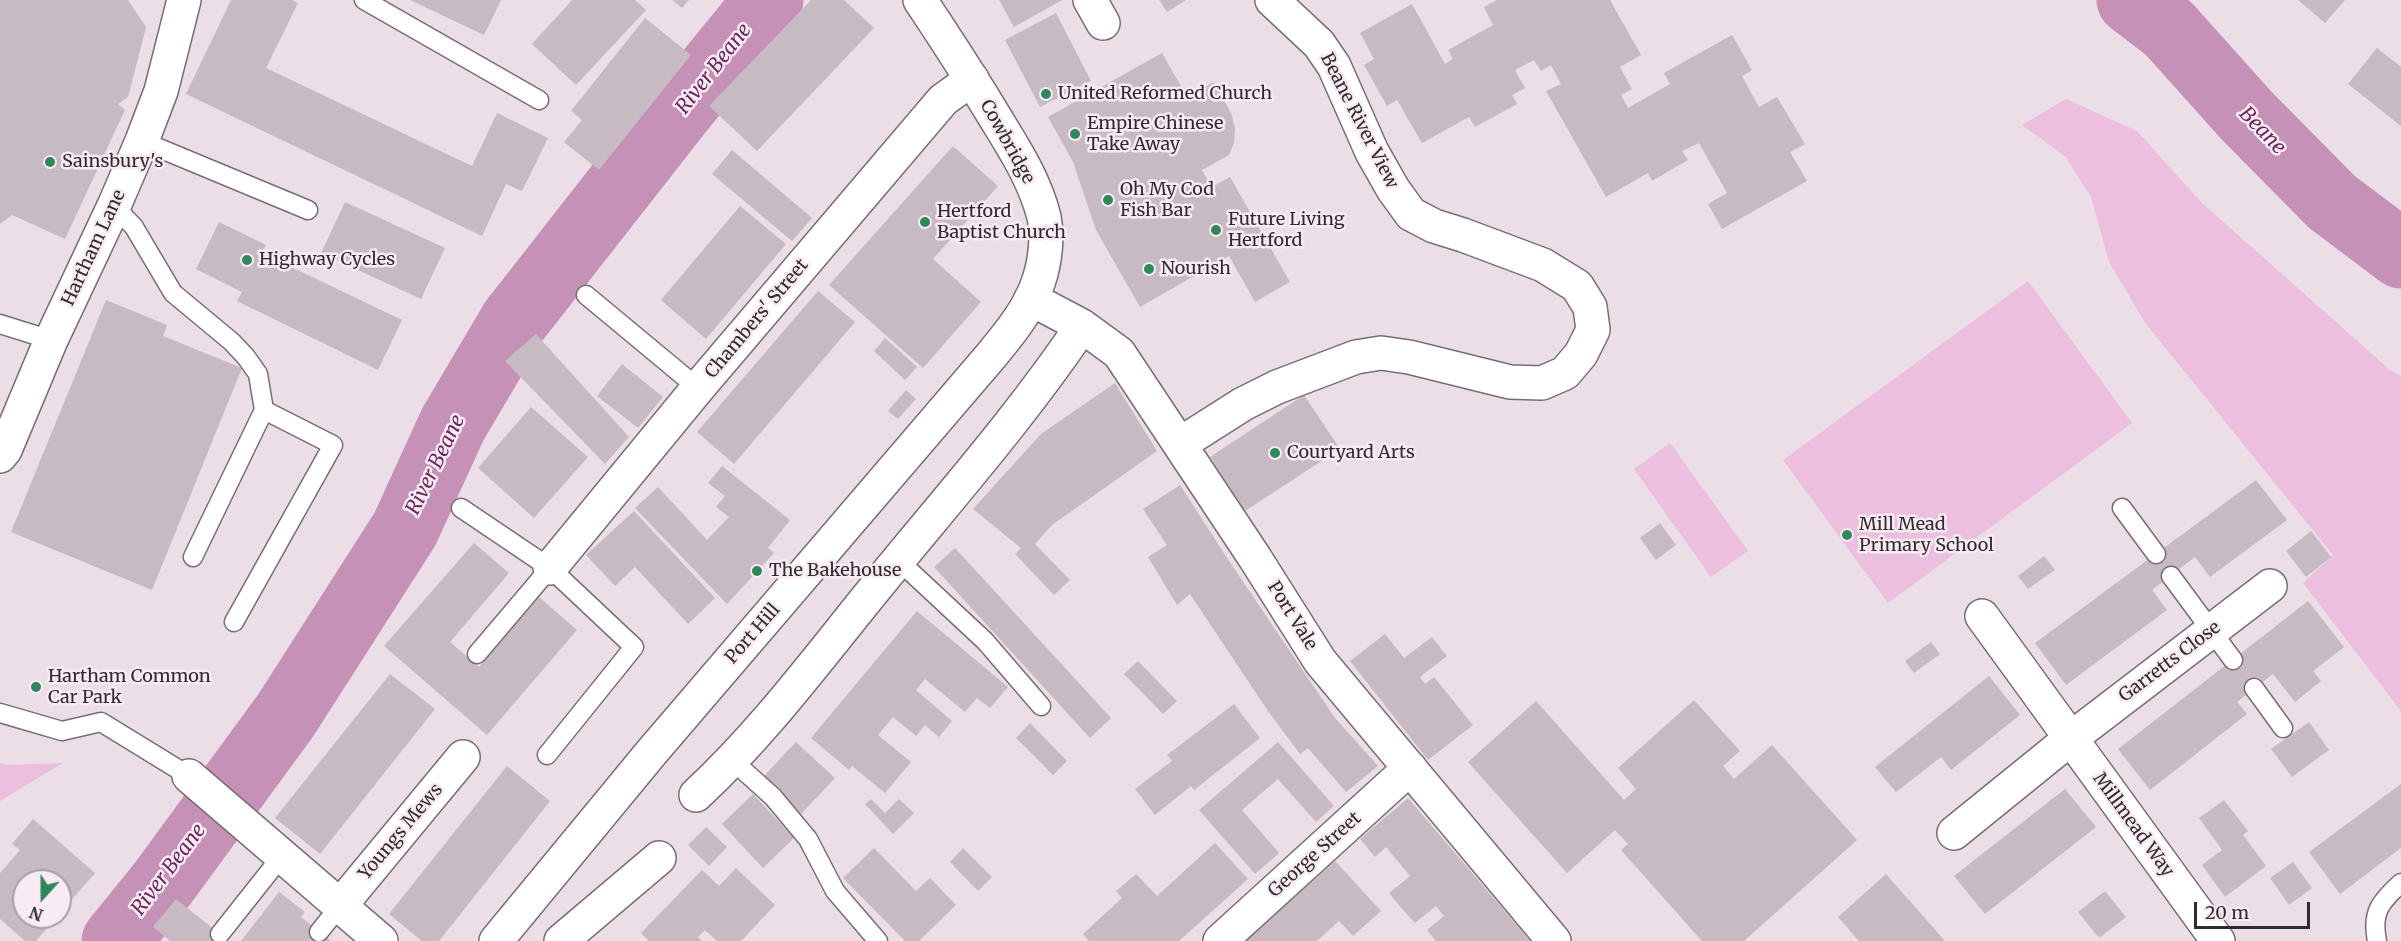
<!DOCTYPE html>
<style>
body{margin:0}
#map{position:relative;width:2401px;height:941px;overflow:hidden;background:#ebdee7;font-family:Merriweather,serif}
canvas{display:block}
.north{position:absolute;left:12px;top:869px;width:60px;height:60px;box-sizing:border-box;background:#f8ebf4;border:2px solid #a89ea5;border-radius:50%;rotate:201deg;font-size:16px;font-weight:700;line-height:24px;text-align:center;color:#302b2e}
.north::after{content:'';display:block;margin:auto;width:21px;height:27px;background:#30875b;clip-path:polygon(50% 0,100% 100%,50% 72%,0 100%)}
.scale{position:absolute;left:2194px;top:902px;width:116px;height:27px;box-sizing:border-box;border:3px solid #302b2e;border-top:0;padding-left:8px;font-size:18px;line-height:21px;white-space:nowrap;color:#302b2e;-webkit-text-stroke:4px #f8ebf4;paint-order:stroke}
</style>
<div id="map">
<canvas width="2401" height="941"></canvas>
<div class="north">N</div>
<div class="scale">20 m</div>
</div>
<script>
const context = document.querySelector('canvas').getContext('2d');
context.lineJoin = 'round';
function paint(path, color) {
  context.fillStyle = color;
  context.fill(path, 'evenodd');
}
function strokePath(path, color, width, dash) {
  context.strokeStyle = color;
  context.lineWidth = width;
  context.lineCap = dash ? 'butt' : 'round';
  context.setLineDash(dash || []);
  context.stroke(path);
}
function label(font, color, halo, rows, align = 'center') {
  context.font = font + ' Merriweather,serif';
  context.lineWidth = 5;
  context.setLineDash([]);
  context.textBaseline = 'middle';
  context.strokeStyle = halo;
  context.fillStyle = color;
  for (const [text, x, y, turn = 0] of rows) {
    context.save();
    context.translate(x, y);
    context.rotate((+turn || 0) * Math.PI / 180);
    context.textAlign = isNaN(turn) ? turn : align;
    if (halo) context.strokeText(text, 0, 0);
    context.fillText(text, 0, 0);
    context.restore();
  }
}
const green = new Path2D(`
 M 2066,99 L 2137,131 L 2202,203 L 2390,370 L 2401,376 L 2401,711 L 2303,583 L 2333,555 L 2146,324 L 2109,262 L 2091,197 L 2066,157 L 2022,125 Z
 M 2028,281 L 2132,423 L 1888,603 L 1783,460 Z
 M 1670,443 L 1748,551 L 1711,577 L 1634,469 Z
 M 0,763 L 7,765 L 63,763 L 0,801 Z`);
const river = new Path2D(`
 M 2131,0 L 2169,29 L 2247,116 L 2332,202 L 2401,254
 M 116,941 L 163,883 L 286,715 L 405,529 L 453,424 L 514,321 L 680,109 L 769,0`);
const building = new Path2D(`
 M 0,0 L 128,0 L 146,27 L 128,97 L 118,104 L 125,110 L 65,239 L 12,215 L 0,224 Z
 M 231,0 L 292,0 L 298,3 L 266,68 L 472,166 L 497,113 L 548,138 L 522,191 L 506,184 L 482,236 L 186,94 Z
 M 410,0 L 501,0 L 484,35 Z
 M 572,0 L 635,0 L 646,10 L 576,85 L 532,44 Z
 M 672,0 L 689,0 L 682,8 Z
 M 811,0 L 844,0 L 874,28 L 757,151 L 709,106 Z
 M 999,0 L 1062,0 L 1014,27 Z
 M 1159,0 L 1186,0 L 1167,12 Z
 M 1497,0 L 1610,0 L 1641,55 L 1620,67 L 1632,89 L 1621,95 L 1628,108 L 1670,84 L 1664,73 L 1732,35 L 1752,70 L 1742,76 L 1759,107 L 1777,97 L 1805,144 L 1790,152 L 1807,181 L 1722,229 L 1708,204 L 1727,193 L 1699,143 L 1682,151 L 1688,160 L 1652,181 L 1648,173 L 1606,197 L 1546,91 L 1561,84 L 1551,65 L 1541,71 L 1534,60 L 1515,70 L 1525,88 L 1512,95 L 1517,104 L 1475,127 L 1469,117 L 1422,143 L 1397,100 L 1387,106 L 1364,65 L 1374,59 L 1360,33 L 1412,4 L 1445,64 L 1453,59 L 1448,50 L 1493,25 L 1484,7 Z
 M 2298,0 L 2345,0 L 2325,23 Z
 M 1056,13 L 1091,81 L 1040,107 L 1005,40 Z
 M 645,18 L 691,55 L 599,170 L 564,142 L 582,120 L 571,111 Z
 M 2377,48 L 2401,67 L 2401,126 L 2348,84 Z
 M 1162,53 L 1187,97 L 1214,82 L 1231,113 L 1235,128 L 1234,143 L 1229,155 L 1202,170 L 1212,187 L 1230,177 L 1290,282 L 1255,302 L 1229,256 L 1140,307 L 1096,230 L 1073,162 L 1048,117 Z
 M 953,146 L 998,186 L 933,259 L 981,302 L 923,368 L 829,285 Z
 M 732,150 L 812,218 L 792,241 L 712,174 Z
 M 345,202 L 445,248 L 421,299 L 321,253 Z
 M 740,206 L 786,244 L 706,339 L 661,300 Z
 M 219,222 L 266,245 L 262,253 L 402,320 L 378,370 L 237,301 L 242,292 L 196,269 Z
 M 818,291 L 855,322 L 734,464 L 697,432 Z
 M 106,300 L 167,325 L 163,336 L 242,368 L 152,590 L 11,532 Z
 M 536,334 L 629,437 L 605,464 L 505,361 Z
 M 885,338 L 917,367 L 905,380 L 874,351 Z
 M 622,364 L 663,397 L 638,428 L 597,396 Z
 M 1115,383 L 1157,451 L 1052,525 L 1035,544 L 1070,580 L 1054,595 L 1015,554 L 1021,548 L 973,509 L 1041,434 Z
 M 906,390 L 916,399 L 898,419 L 888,411 Z
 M 1304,395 L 1340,449 L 1245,511 L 1210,457 Z
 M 531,407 L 588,457 L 534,518 L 478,468 Z
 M 722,466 L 790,520 L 768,548 L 774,553 L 727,604 L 635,508 L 658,487 L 707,540 L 729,517 L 716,507 L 725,496 L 708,483 Z
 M 2256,480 L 2287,520 L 2210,577 L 2195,557 L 2152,590 L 2167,610 L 2066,685 L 2035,643 Z
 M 1180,485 L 1229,561 L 1335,718 L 1378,766 L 1346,792 L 1308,748 L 1300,754 L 1268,711 L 1190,594 L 1177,605 L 1148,557 L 1167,545 L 1143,509 Z
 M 634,511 L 715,598 L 688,624 L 635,567 L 615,586 L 586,555 Z
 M 1660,523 L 1676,545 L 1656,560 L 1640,538 Z
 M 2311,531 L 2331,557 L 2306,577 L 2286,551 Z
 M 474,543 L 509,573 L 450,642 L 479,667 L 539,597 L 577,630 L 487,735 L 384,646 Z
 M 955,548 L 1111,718 L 1090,738 L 934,567 Z
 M 2044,556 L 2055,570 L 2028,589 L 2018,576 Z
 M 2308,601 L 2344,647 L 2313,671 L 2321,681 L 2295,702 L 2273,674 L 2237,702 L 2247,714 L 2150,790 L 2118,749 Z
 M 917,611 L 1008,687 L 990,708 L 977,698 L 965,712 L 925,679 L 916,690 L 952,721 L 939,737 L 925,725 L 916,736 L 893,717 L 878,735 L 911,762 L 885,793 L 852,766 L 849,770 L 811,738 Z
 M 1385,634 L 1404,658 L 1432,637 L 1447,656 L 1420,677 L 1425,684 L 1434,677 L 1473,725 L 1428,760 L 1350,661 Z
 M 1931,642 L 1940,654 L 1914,673 L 1905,661 Z
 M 1138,661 L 1177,701 L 1163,714 L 1124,674 Z
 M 390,674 L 435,709 L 320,854 L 275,818 Z
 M 1989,676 L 2020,715 L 1951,770 L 1941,757 L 1896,792 L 1875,767 Z
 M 1694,700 L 1740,751 L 1723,766 L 1734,779 L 1772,745 L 1857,840 L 1744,941 L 1702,941 L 1621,850 L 1628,844 L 1615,830 L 1567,873 L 1468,762 L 1536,701 L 1624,800 L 1636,789 L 1618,768 Z
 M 1234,704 L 1260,738 L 1194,790 L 1191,786 L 1155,815 L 1135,789 L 1172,761 L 1167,755 Z
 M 2309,722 L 2329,750 L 2292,777 L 2271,749 Z
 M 1030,723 L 1067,761 L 1053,775 L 1016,738 Z
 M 796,742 L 835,778 L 801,814 L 763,777 Z
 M 1278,742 L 1334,806 L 1316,822 L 1278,779 L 1242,810 L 1279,853 L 1255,874 L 1199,810 Z
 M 507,766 L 550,801 L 439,941 L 422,941 L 389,914 Z
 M 2401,784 L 2401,848 L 2340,894 L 2309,852 Z
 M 2065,789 L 2096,827 L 1985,914 L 1954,876 Z
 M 753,794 L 794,838 L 763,868 L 722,824 Z
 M 1408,798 L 1514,922 L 1530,941 L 1436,941 L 1427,930 L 1444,916 L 1436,906 L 1415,923 L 1402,909 L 1389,893 L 1410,876 L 1386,847 L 1375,857 L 1360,839 Z
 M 871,799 L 885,813 L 899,799 L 914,813 L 893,834 L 865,804 Z
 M 2224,800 L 2248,831 L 2243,835 L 2266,866 L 2225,897 L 2202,865 L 2222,850 L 2199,818 Z
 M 33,819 L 95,873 L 60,913 L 60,881 L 24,881 L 24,917 L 57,917 L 36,941 L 25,941 L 0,919 L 0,873 L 20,850 L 12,844 Z
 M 706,827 L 727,847 L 709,866 L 688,845 Z
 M 1215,843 L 1248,879 L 1179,941 L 1089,941 L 1083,934 L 1122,898 L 1116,891 L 1136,874 L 1157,896 Z
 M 874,848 L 916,891 L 930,878 L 956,905 L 919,941 L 905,941 L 843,878 Z
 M 963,848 L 992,877 L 978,891 L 950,862 Z
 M 1335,861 L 1381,911 L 1353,936 L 1339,921 L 1317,941 L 1246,941 Z
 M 2293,862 L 2312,888 L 2289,905 L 2270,878 Z
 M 736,868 L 775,905 L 741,941 L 717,941 L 705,930 L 698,937 L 702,941 L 649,941 L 641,933 L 702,870 L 719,886 Z
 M 1886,874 L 1945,941 L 1859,941 L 1838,917 Z
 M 2105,891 L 2126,917 L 2099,938 L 2078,912 Z
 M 279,892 L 305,912 L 301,917 L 331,941 L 241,941 Z
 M 176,899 L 225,938 L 223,941 L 170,941 L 153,927 Z`);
const service = new Path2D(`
 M 364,0 L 539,100
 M 142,141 L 308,210
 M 114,206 L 134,227 L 173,293 L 232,342 L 246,357 L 258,374 L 264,410 L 333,445 L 234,622
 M 586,295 L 698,388
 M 0,324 L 51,340
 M 461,508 L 550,568 L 634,647 L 547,755
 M 2122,508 L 2156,554
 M 193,557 L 264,410
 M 898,560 L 985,641 L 1041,706
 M 2171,576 L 2233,660
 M 477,654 L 550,568
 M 2254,688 L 2283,728
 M 0,713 L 62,731 L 101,722 L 189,776
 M 733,761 L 773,797 L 808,839 L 835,891 L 878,941
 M 319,932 L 339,907
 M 220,934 L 281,857
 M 2377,941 C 2371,912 2381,901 2401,883`);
const minor = new Path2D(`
 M 1090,0 L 1103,23
 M 1031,299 L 1082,326 L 1119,353 L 1255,558 L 1320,661 L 1554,941
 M 1180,444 L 1243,404 L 1277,387 L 1356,357 L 1381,353 L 1409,357 L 1510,382 L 1542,383 L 1565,373 L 1581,354 L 1593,330 L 1590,307 L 1577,286 L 1543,265 L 1463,235 L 1434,226 L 1411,214 L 1393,189 L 1372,152 L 1334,66 L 1319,44 L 1272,0
 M 0,456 L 5,450 L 51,340 L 114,206 L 142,141 L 161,91 L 184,0
 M 550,568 L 698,388 L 943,100 L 972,79
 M 1982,616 L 2218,941
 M 189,776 L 381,941
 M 696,795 C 764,732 819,657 877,586 C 947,500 1020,418 1082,326
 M 1954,833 L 2070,739 L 2270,586
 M 339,907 L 463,757
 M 561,941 L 659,858
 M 1220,941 L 1410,768`);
const secondary = new Path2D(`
 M 496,941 L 651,753 L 990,357 C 1009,334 1030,309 1039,280 C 1045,262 1048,237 1044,217 C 1035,181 1015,150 996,119 C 972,79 946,39 920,0`);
const markers = [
 [1046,94,6,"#30875b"],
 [1075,134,6,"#30875b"],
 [50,162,6,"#30875b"],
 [1108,200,6,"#30875b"],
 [925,222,6,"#30875b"],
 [1216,230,6,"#30875b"],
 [247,260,6,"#30875b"],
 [1149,269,6,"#30875b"],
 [1275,453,6,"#30875b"],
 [1847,535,6,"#30875b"],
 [757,571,6,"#30875b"],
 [36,687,6,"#30875b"]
];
const poiNames = [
 ["United Reformed Church",1058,94],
 ["Empire Chinese",1087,124],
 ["Take Away",1087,145],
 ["Sainsbury's",62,162],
 ["Oh My Cod",1120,190],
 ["Fish Bar",1120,211],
 ["Hertford",937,212],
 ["Baptist Church",937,233],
 ["Future Living",1228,220],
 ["Hertford",1228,241],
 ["Highway Cycles",259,260],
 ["Nourish",1161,269],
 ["Courtyard Arts",1287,453],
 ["Mill Mead",1859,525],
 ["Primary School",1859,546],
 ["The Bakehouse",769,571],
 ["Hartham Common",48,677],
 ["Car Park",48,698]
];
const streetNames = [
 ["Beane River View",1359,121,63],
 ["Cowbridge",1007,142,61],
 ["Hartham Lane",94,248,-65],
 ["Chambers' Street",757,319,-50],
 ["Port Vale",1292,616,58],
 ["Port Hill",753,634,-49],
 ["Garretts Close",2170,662,-37],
 ["Millmead Way",2133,825,54],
 ["Youngs Mews",401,832,-50],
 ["George Street",1315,855,-42]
];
const waterNames = [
 ["River Beane",714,69,-52],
 ["Beane",2262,131,46],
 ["River Beane",436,465,-64],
 ["River Beane",169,870,-53]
];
paint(green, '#ecbfde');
strokePath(river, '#c691b6', 69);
paint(building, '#c7bac3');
strokePath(service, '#796d75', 21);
strokePath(minor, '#796d75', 36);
strokePath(secondary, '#796d75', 36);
strokePath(service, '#fff', 18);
strokePath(minor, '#fff', 33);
strokePath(secondary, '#fff', 33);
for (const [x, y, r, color] of markers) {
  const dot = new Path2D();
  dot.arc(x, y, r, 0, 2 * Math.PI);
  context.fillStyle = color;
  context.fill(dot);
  strokePath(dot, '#f8ebf4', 2);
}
label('18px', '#302b2e', '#f8ebf4', poiNames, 'left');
label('18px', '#302b2e', '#f8ebf4', streetNames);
label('italic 20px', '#682959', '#f8ebf4', waterNames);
</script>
